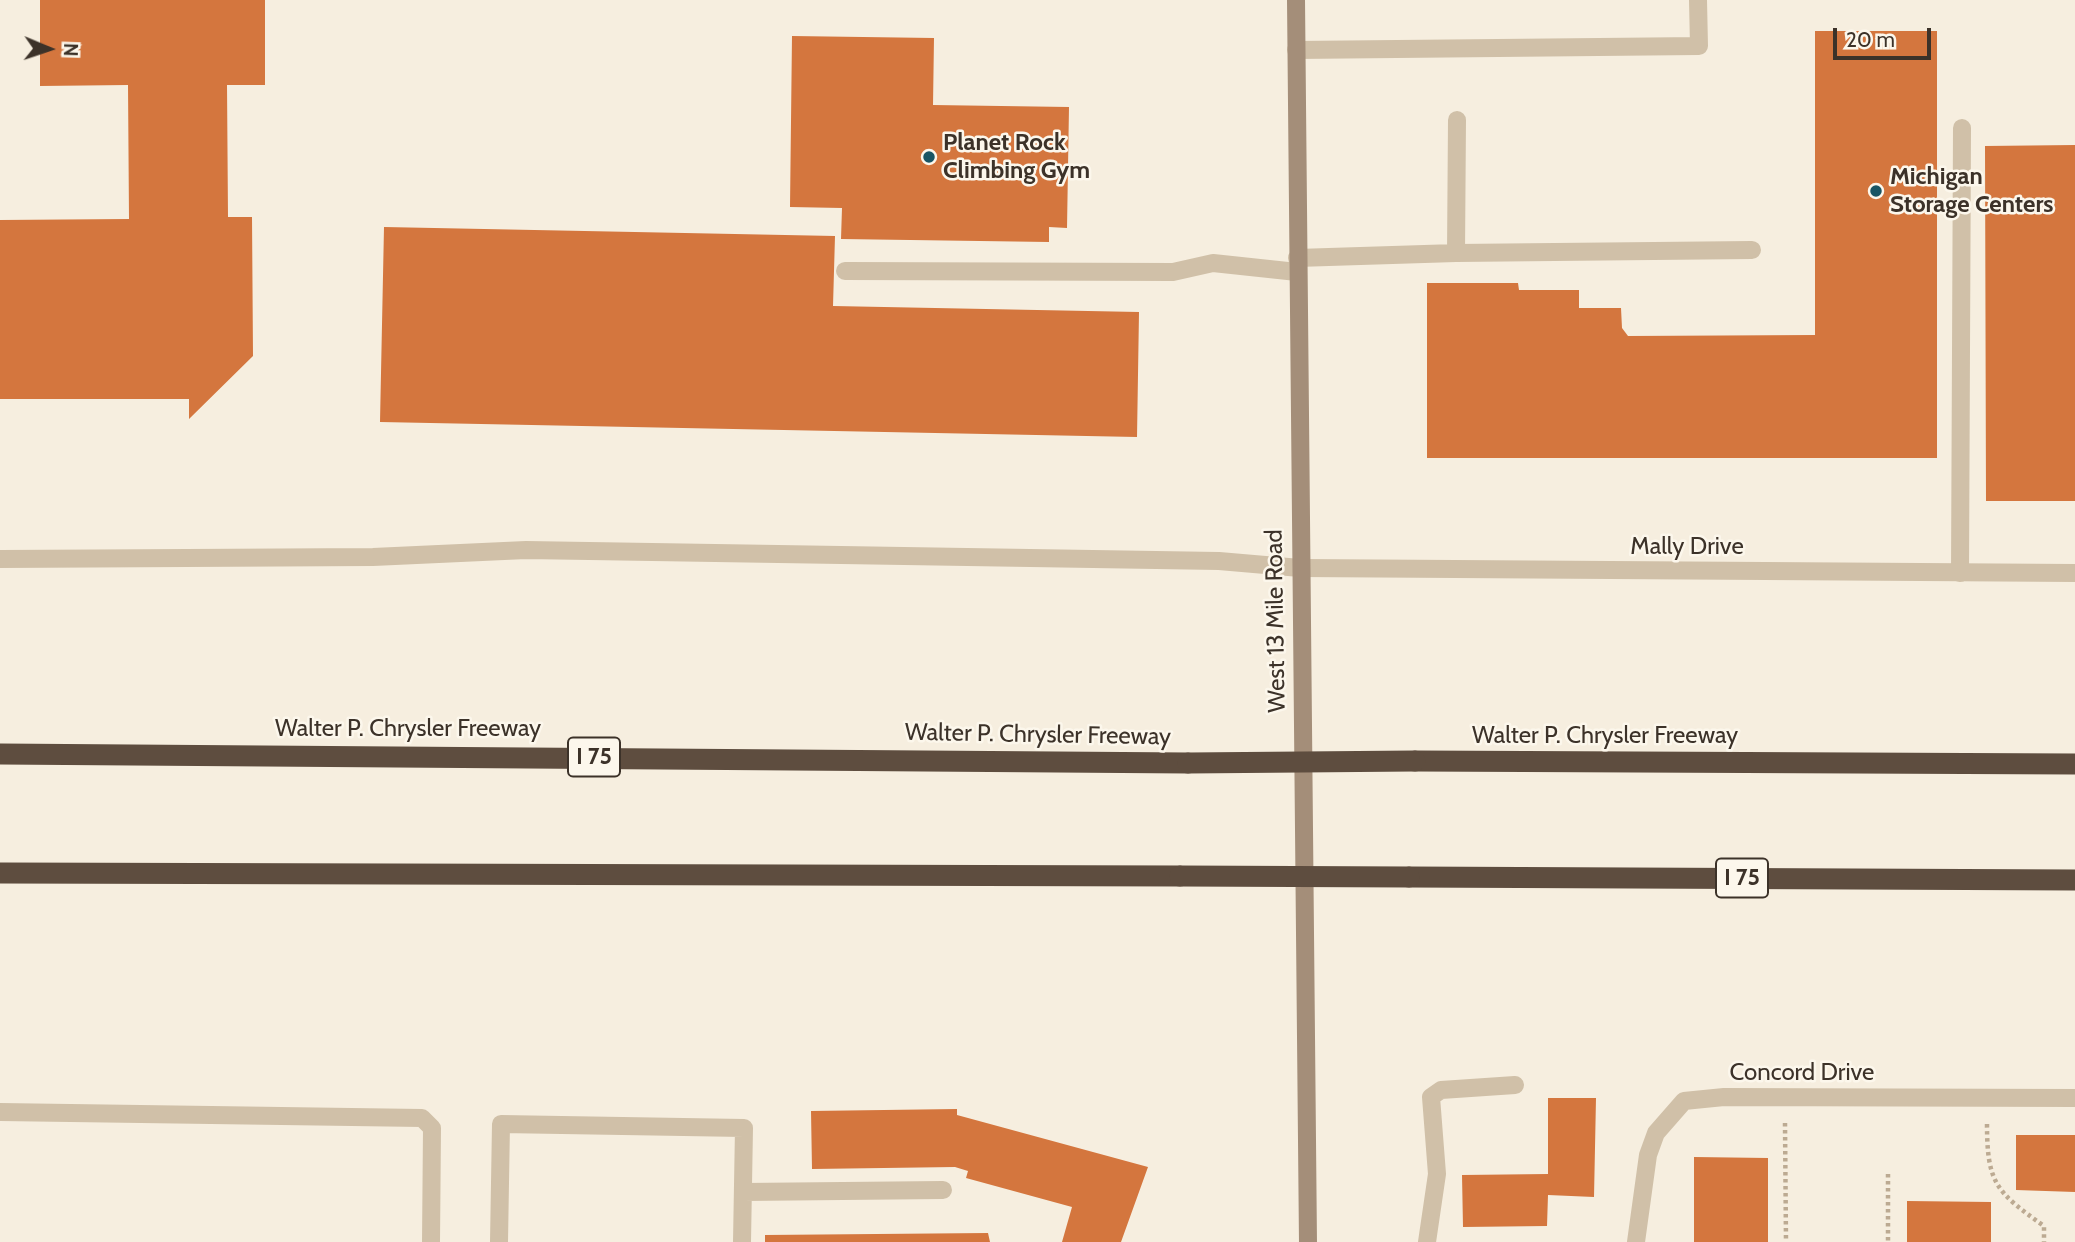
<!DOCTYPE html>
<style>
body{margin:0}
#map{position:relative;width:2075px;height:1242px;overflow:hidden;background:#f6eedf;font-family:Cabin,sans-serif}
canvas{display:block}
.north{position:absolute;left:14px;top:14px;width:70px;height:70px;-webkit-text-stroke:5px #fcf7ec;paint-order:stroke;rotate:92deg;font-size:19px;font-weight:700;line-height:28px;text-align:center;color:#3c3229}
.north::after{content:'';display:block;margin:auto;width:24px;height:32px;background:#3c3229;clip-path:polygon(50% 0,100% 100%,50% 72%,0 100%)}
.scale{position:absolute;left:1833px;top:28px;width:98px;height:32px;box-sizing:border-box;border:4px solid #3c3229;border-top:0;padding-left:9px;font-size:21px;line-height:24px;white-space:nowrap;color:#3c3229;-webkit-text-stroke:5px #fcf7ec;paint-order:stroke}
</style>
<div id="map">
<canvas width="2075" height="1242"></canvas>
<div class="north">N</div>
<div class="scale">20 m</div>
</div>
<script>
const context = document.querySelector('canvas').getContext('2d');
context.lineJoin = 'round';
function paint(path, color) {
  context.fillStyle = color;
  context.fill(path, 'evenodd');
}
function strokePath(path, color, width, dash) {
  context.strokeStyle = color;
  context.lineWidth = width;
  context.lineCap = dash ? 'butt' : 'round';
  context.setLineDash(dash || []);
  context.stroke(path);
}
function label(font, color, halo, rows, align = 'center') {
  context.font = font + ' Cabin,sans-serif';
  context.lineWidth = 5;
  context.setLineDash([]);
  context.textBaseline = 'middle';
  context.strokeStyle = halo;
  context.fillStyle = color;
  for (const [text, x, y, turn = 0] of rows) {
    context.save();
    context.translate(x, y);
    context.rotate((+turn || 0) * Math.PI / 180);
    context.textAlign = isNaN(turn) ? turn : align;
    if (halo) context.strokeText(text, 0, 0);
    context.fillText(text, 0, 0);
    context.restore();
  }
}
const building = new Path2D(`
 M 40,0 L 265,0 L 265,85 L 227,85 L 228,217 L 252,217 L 253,356 L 189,419 L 189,399 L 0,399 L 0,220 L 129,219 L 128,85 L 40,86 Z
 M 1815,31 L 1937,31 L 1937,458 L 1427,458 L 1427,283 L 1518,283 L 1519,290 L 1579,290 L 1579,308 L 1621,308 L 1622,328 L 1628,336 L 1815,335 Z
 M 792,36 L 934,38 L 933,105 L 1069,107 L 1067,228 L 1049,227 L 1049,242 L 841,239 L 842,208 L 790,207 Z
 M 2075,145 L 2075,501 L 1986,501 L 1985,146 Z
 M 384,227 L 835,236 L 833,306 L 1139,312 L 1137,437 L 380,422 Z
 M 1548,1098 L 1596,1098 L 1594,1197 L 1548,1195 L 1547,1226 L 1463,1227 L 1462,1175 L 1548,1174 Z
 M 957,1109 L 957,1115 L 1148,1167 L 1121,1242 L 1062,1242 L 1072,1207 L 966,1178 L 968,1171 L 955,1167 L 812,1169 L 811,1111 Z
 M 2016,1135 L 2075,1135 L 2075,1192 L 2016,1190 Z
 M 1694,1157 L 1768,1158 L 1768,1242 L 1694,1242 Z
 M 1907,1201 L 1991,1202 L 1991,1242 L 1907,1242 Z
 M 988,1233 L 990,1242 L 765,1242 L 765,1235 Z`);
const path = new Path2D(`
 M 1785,1123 L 1786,1242
 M 1987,1124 C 1987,1183 1996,1192 2044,1226 L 2044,1242
 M 1888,1174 L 1888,1242`);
const service = new Path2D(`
 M 1296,50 L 1699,46 L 1698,0
 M 1456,253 L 1752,250
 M 1297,258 L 1456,253 L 1457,120
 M 845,271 L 1173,272 L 1213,263 L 1297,272
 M 0,559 L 373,557 L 526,550 L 1219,561 L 1300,568
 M 1960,573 L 1962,128
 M 0,1112 L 422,1118 L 432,1128 L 431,1242
 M 743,1192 L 943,1190
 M 499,1242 L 501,1124 L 744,1128 L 742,1242
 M 1427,1242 L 1437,1174 L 1431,1097 L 1441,1090 L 1515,1085
 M 1636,1242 L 1648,1155 L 1656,1133 L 1684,1101 L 1724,1097 L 2075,1098`);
const minor = new Path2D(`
 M 1300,568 L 2075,573`);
const secondary = new Path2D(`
 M 1296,0 L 1308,1242`);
const motorway = new Path2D(`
 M 0,754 L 1188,763
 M 1415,761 L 2075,764
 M 0,873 L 1180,876
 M 1409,877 L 2075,880`);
const motorwayBridge = new Path2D(`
 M 1188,763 L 1415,761
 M 1180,876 L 1409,877`);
const markers = [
 [929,157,7,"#195564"],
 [1876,191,7,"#195564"]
];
const shields = [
 [594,757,52],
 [1742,878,52]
];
const shieldNames = [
 ["I 75",594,757],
 ["I 75",1742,878]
];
const poiNames = [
 ["Planet Rock",943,143],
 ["Climbing Gym",943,171],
 ["Michigan",1890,177],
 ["Storage Centers",1890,205]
];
const streetNames = [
 ["Mally Drive",1687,547],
 ["West 13 Mile Road",1276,621,-91],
 ["Walter P. Chrysler Freeway",408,729],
 ["Walter P. Chrysler Freeway",1038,735,1],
 ["Walter P. Chrysler Freeway",1605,736],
 ["Concord Drive",1802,1073]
];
paint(building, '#d4763e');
strokePath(path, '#bcaa92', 4.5, [3.5, 3.5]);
strokePath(service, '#d0c0a8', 18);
strokePath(minor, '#d0c0a8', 18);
strokePath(secondary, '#a48e79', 18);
strokePath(motorway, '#5e4d3f', 21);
strokePath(motorwayBridge, '#5e4d3f', 21);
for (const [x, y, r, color] of markers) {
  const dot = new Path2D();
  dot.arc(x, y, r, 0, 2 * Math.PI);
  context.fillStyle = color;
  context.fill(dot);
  strokePath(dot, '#fcf7ec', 2.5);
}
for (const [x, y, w] of shields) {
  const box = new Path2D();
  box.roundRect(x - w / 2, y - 19.5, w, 39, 5);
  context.fillStyle = '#fcf7ec';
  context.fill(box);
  strokePath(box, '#3c3229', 2);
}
label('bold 23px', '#3c3229', null, shieldNames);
label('bold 24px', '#3c3229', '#fcf7ec', poiNames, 'left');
label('24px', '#3c3229', '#fcf7ec', streetNames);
</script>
